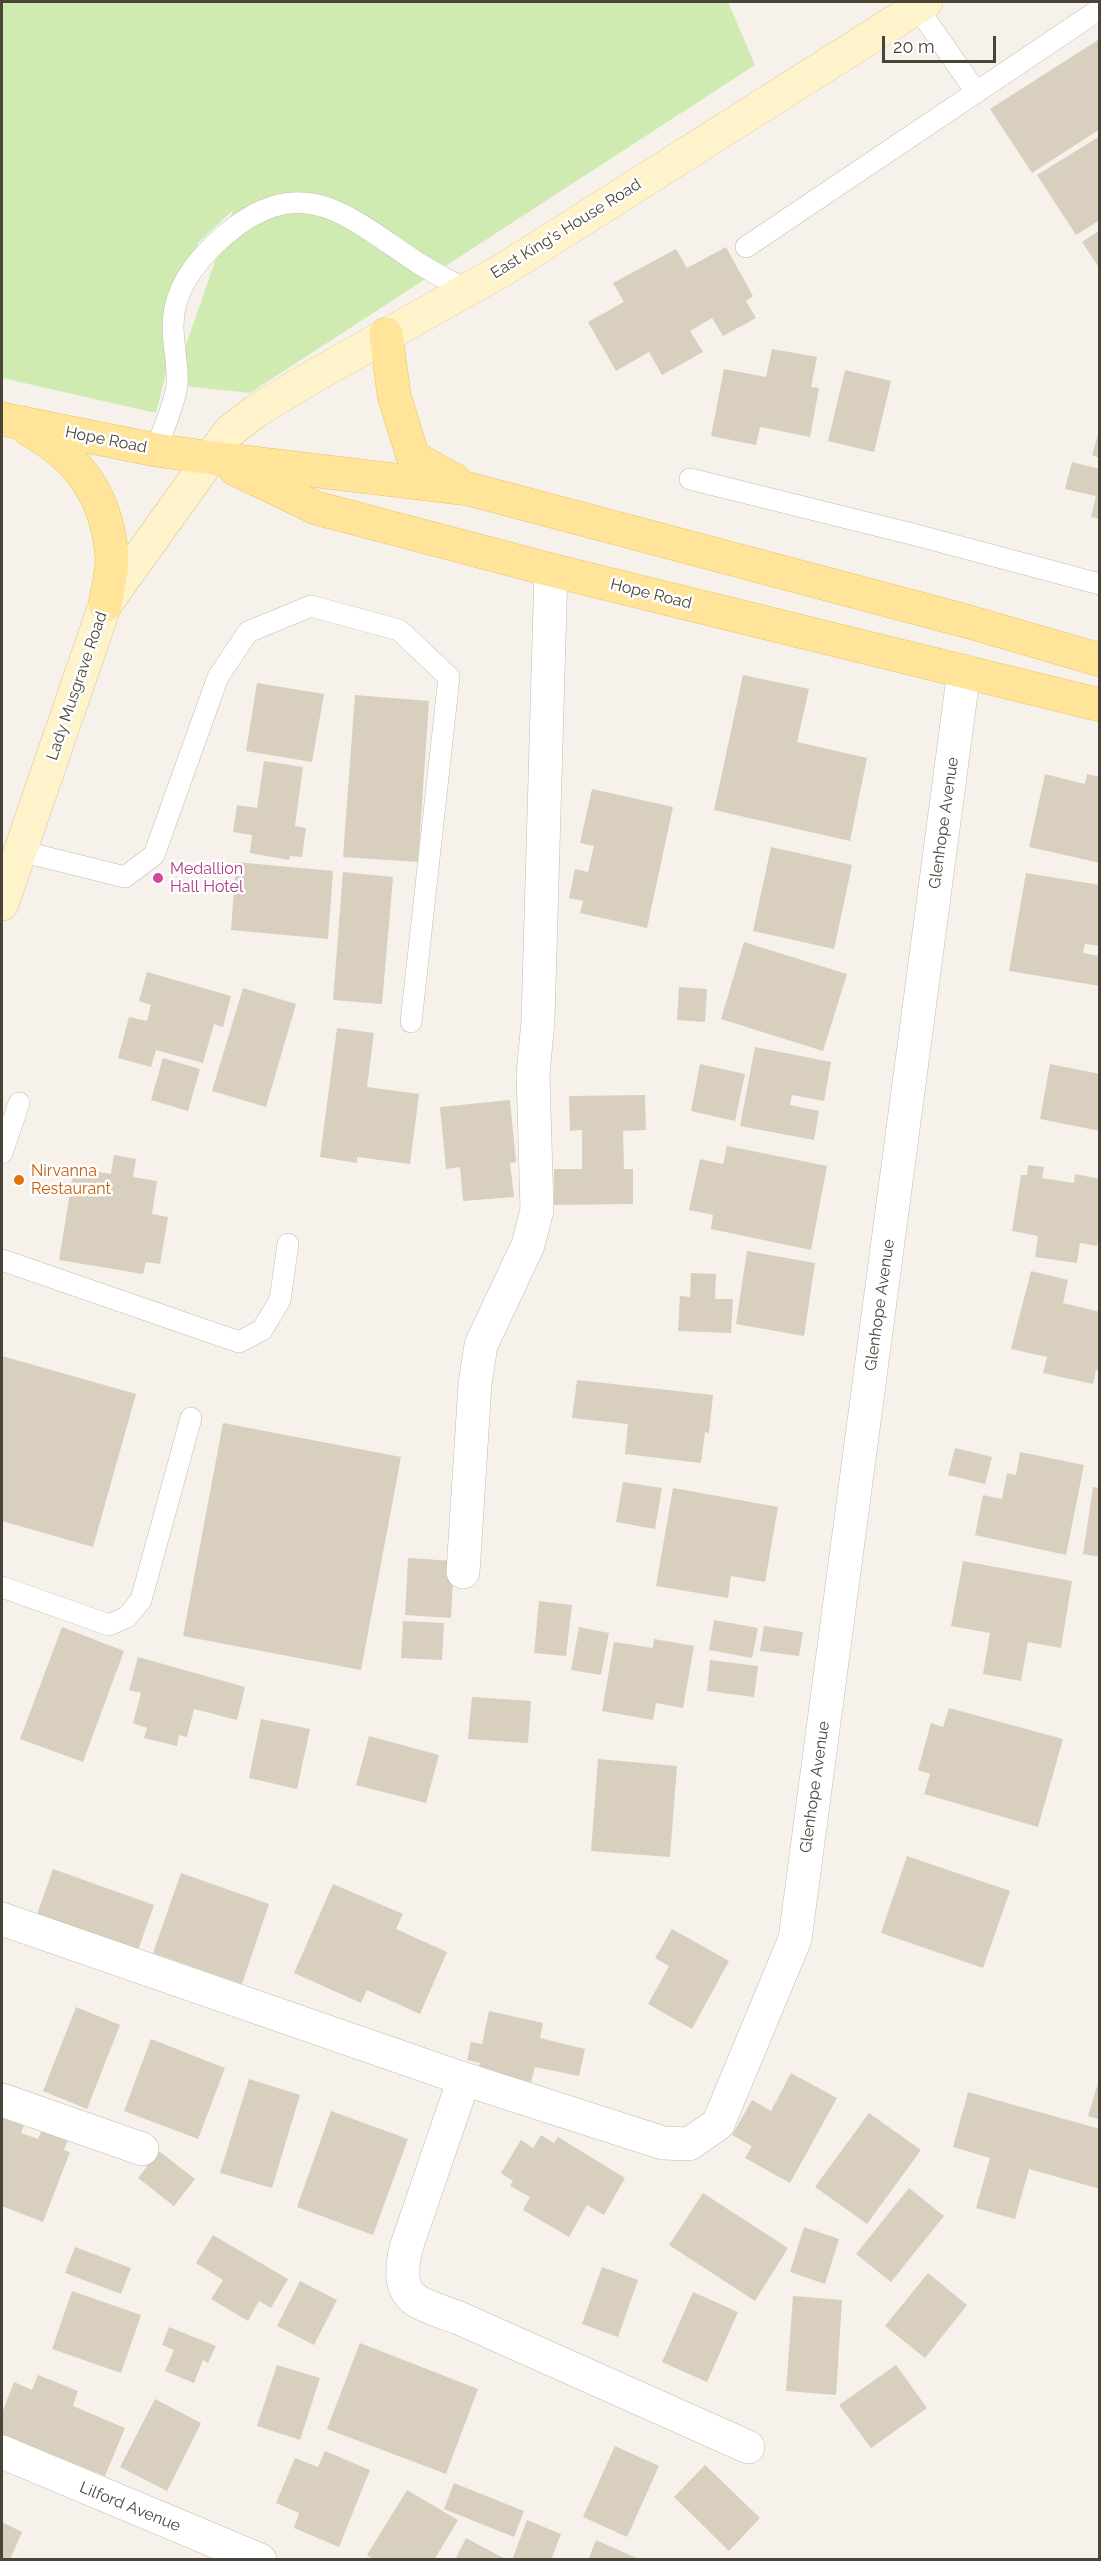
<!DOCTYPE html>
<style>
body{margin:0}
#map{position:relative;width:1101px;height:2561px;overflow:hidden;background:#f6f2eb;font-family:Raleway,sans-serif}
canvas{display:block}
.frame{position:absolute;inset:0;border:3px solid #4a4338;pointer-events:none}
.scale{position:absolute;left:882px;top:36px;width:114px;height:27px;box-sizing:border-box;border:3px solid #4a4338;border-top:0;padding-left:8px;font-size:18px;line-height:21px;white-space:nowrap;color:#4a4338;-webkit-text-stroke:4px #fff;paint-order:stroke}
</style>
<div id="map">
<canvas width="1101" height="2561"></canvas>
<div class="frame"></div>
<div class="scale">20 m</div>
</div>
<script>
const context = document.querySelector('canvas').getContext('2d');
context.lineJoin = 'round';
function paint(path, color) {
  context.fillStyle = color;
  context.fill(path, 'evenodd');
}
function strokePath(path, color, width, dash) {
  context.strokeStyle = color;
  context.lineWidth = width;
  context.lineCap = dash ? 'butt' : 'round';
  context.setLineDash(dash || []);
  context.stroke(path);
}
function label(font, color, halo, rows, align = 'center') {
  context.font = font + ' Raleway,sans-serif';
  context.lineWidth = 5;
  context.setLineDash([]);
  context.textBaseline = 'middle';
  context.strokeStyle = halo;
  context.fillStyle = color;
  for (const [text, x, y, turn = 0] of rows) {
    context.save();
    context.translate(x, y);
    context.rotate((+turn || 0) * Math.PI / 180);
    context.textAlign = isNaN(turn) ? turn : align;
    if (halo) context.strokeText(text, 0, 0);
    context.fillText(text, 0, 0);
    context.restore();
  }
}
const green = new Path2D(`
 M 2,2 L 728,2 L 755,65 L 250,393 L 172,385 L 233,210 L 198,243 L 156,413 L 2,378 Z`);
const building = new Path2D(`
 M 1098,40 L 1100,129 L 1032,173 L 990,109 Z
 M 1100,136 L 1100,220 L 1076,235 L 1037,175 Z
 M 1100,230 L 1100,269 L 1082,242 Z
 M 726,247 L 753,296 L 746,301 L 756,318 L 723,336 L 712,318 L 690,331 L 703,352 L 662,375 L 649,352 L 616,371 L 588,322 L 624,302 L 613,283 L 676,249 L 687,268 Z
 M 772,349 L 817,357 L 811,387 L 819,388 L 810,437 L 760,427 L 756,445 L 711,436 L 724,369 L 766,377 Z
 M 845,370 L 891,381 L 874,452 L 828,441 Z
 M 1099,431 L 1100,431 L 1100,458 L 1092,455 Z
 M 1072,462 L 1100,469 L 1100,519 L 1091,517 L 1096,496 L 1065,489 Z
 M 743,675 L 809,689 L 797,742 L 867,758 L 850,841 L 714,810 Z
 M 257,683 L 324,694 L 312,762 L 246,751 Z
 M 355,695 L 429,701 L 418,862 L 343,857 Z
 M 264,761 L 303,767 L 295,826 L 306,828 L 302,857 L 290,856 L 289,860 L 250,853 L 252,835 L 233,832 L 237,805 L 257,808 Z
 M 1045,774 L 1085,784 L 1087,774 L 1100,777 L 1100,863 L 1029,847 Z
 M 592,789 L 673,807 L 647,928 L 580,913 L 583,901 L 569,898 L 575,869 L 588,872 L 594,846 L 580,843 Z
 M 771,847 L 852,865 L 834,949 L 753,931 Z
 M 236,862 L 333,871 L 328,939 L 231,930 Z
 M 343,872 L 393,877 L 382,1004 L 333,1000 Z
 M 1026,873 L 1100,885 L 1100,946 L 1085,944 L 1083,953 L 1100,956 L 1100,986 L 1009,971 Z
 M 744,942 L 847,974 L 823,1051 L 721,1019 Z
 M 147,972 L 231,996 L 223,1027 L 214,1024 L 203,1063 L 156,1050 L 151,1067 L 118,1058 L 129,1017 L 147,1021 L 151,1005 L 139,1001 Z
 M 679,987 L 707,989 L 705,1022 L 677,1020 Z
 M 243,988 L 296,1004 L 266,1107 L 212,1091 Z
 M 337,1028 L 374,1033 L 367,1087 L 419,1094 L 410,1164 L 357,1157 L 357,1163 L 320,1157 Z
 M 755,1047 L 831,1062 L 824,1101 L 792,1095 L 790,1105 L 819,1111 L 814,1140 L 740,1126 Z
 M 163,1058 L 200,1069 L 188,1111 L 151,1100 Z
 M 700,1064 L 745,1074 L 735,1121 L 691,1111 Z
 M 1050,1064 L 1100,1074 L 1100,1131 L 1040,1119 Z
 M 645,1095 L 646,1130 L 623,1131 L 624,1169 L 633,1169 L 633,1204 L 554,1205 L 554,1169 L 582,1169 L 582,1130 L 570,1131 L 569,1096 Z
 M 510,1100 L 516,1162 L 510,1163 L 514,1197 L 463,1201 L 460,1167 L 446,1169 L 440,1107 Z
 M 727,1146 L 827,1166 L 811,1250 L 711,1229 L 713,1215 L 689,1210 L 700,1159 L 723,1164 Z
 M 114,1155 L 136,1159 L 133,1177 L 157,1181 L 152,1214 L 168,1217 L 160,1264 L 146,1262 L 143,1274 L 59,1260 L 74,1168 L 111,1174 Z
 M 1028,1165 L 1044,1167 L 1042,1178 L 1074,1183 L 1075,1174 L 1100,1179 L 1100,1228 L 1097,1246 L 1080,1243 L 1077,1263 L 1035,1257 L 1038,1236 L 1012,1231 L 1021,1175 L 1027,1175 Z
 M 747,1251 L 815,1263 L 804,1336 L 736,1324 Z
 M 1031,1271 L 1068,1280 L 1063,1303 L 1100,1312 L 1100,1371 L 1096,1370 L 1093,1384 L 1043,1373 L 1047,1357 L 1011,1349 Z
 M 691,1273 L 716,1274 L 715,1299 L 733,1299 L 731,1333 L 678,1331 L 680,1296 L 690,1297 Z
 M 2,1356 L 136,1394 L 93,1547 L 2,1521 Z
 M 577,1380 L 713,1395 L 709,1433 L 705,1432 L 701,1463 L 625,1454 L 628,1424 L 572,1418 Z
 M 223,1423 L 401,1457 L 361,1670 L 183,1636 Z
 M 955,1448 L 992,1457 L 985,1484 L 948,1475 Z
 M 1020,1452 L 1084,1465 L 1066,1555 L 975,1535 L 983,1495 L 1002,1499 L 1007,1473 L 1016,1475 Z
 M 623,1482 L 662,1488 L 655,1529 L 616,1522 Z
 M 1093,1487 L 1100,1488 L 1100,1557 L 1083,1554 Z
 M 673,1488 L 778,1507 L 765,1582 L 731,1576 L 728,1598 L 656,1586 Z
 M 408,1558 L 454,1561 L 451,1618 L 405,1615 Z
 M 963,1561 L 1072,1581 L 1061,1648 L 1028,1642 L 1021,1681 L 983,1674 L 990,1633 L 951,1626 Z
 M 539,1601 L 572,1605 L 566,1656 L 534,1653 Z
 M 714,1620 L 758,1628 L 752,1658 L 709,1650 Z
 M 403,1621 L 444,1623 L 442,1660 L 401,1658 Z
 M 764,1626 L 803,1632 L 799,1656 L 760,1651 Z
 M 62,1627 L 124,1651 L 83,1762 L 20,1739 Z
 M 579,1627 L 609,1633 L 601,1675 L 571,1670 Z
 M 654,1639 L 694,1646 L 683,1708 L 656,1703 L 653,1720 L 602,1711 L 614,1642 L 653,1648 Z
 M 138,1657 L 245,1687 L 237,1720 L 194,1709 L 187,1737 L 179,1735 L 177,1746 L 144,1738 L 147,1728 L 133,1723 L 141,1693 L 129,1690 Z
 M 710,1660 L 758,1666 L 754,1697 L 707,1691 Z
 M 472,1697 L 531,1701 L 528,1743 L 468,1739 Z
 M 949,1708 L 1063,1739 L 1038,1827 L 924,1794 L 930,1774 L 918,1770 L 931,1723 L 943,1727 Z
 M 261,1719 L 310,1729 L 297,1789 L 249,1778 Z
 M 369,1736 L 439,1755 L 426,1803 L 356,1785 Z
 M 598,1759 L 677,1766 L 670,1857 L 591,1851 Z
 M 907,1856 L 1010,1891 L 983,1968 L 881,1933 Z
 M 53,1869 L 154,1905 L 135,1959 L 34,1923 Z
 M 181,1873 L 269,1904 L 242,1984 L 153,1953 Z
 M 333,1884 L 403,1914 L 396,1929 L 447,1952 L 420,2014 L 367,1990 L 361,2003 L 294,1973 Z
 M 672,1929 L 729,1961 L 692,2029 L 648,2004 L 669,1966 L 655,1958 Z
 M 76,2007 L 120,2025 L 87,2109 L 43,2091 Z
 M 489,2011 L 543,2023 L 540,2038 L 585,2049 L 579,2076 L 535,2067 L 531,2082 L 478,2070 L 480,2063 L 467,2060 L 471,2042 L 482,2044 Z
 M 151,2039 L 225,2068 L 198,2139 L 124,2111 Z
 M 791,2073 L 837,2098 L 790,2183 L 745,2158 L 752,2146 L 732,2135 L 752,2100 L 771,2111 Z
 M 249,2079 L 300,2095 L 272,2188 L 220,2173 Z
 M 1099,2080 L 1100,2080 L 1100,2120 L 1088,2116 Z
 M 968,2092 L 1100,2129 L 1100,2189 L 1029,2169 L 1015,2219 L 976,2208 L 990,2158 L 953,2147 Z
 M 2,2109 L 26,2119 L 21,2133 L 38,2139 L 43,2127 L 69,2138 L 64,2150 L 70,2152 L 43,2222 L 2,2206 Z
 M 331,2111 L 408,2139 L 373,2235 L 297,2207 Z
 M 869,2113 L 921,2150 L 867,2224 L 815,2187 Z
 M 541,2135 L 554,2143 L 558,2137 L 625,2178 L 604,2215 L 587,2205 L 569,2237 L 523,2210 L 530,2197 L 510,2186 L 513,2181 L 501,2173 L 521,2140 L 533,2148 Z
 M 159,2151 L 195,2179 L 174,2206 L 138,2178 Z
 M 909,2188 L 944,2216 L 891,2282 L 856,2254 Z
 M 703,2193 L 788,2248 L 755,2301 L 669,2245 Z
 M 804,2227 L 839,2239 L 825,2284 L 790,2272 Z
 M 213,2235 L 288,2279 L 271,2308 L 259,2301 L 248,2321 L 211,2299 L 223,2280 L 196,2263 Z
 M 75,2247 L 131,2268 L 121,2294 L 65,2273 Z
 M 602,2267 L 638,2280 L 618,2337 L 582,2324 Z
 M 928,2273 L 967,2305 L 925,2358 L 885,2326 Z
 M 300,2281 L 337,2300 L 314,2345 L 277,2326 Z
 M 72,2291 L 141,2315 L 121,2373 L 52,2349 Z
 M 693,2292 L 738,2312 L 707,2382 L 662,2362 Z
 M 793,2296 L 842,2300 L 836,2395 L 786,2391 Z
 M 169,2327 L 216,2346 L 208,2363 L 203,2360 L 194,2383 L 165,2371 L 174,2350 L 162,2345 Z
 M 360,2343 L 478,2389 L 446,2474 L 327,2429 Z
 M 277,2365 L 320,2378 L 300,2440 L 257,2426 Z
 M 896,2365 L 927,2408 L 871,2448 L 839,2405 Z
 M 38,2375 L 78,2391 L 73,2406 L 125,2428 L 105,2476 L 2,2434 L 2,2413 L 14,2382 L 32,2390 Z
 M 155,2399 L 201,2423 L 167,2491 L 120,2467 Z
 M 615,2446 L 659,2466 L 627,2537 L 583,2517 Z
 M 325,2451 L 370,2470 L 339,2547 L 294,2528 L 299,2513 L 276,2503 L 295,2458 L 318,2467 Z
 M 705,2465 L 760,2518 L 729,2551 L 674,2497 Z
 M 454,2483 L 524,2511 L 514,2537 L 444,2509 Z
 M 407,2490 L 458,2520 L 434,2560 L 374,2560 L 367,2555 Z
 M 527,2520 L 561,2534 L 551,2560 L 512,2560 Z
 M 2,2522 L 22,2532 L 10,2560 L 2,2560 Z
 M 466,2538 L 507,2560 L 455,2560 Z
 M 596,2540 L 641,2560 L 588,2560 Z`);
const lane = new Path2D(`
 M 917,7 L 976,92
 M 746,247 L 1100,9
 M 156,450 C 162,431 175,404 177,385 C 179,361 169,334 175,308 C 181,278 203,254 226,234 C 303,169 350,218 418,263 C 434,273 450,281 466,290
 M 690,479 L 912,534 L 1100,584
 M 20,851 L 125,877 L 154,855 L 218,677 L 248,632 L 311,606 L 399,630 L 449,677 L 411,1022
 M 2,1153 L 19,1103
 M 2,1260 L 239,1342 L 262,1330 L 280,1300 L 288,1244
 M 2,1587 L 109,1625 L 127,1617 L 141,1600 L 191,1418`);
const street = new Path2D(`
 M 463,1572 L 475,1384 L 481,1345 L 528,1245 L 537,1210 L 533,1074 L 538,1021 L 551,570
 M 2,1919 L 464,2079 L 663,2143 L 689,2144 L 718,2124 L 795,1939 L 964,671
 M 464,2079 L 406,2248 C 394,2301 416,2302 459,2318 L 748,2447
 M 2,2100 L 142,2149
 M 2,2452 L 260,2560`);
const secondary = new Path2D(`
 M 2,904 L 105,605 L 229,432 L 256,411 L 314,376 L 506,268 L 926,2`);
const primary = new Path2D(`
 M 386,334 L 394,395 L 413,457 L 456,481
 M 2,419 L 156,450 L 211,458 L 469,489 L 966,621 L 1100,660
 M 29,430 C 81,459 108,499 112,559 C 112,574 107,591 105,605
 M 235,469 L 316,508 L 551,570 L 1100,705`);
const markers = [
 [158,878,6,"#d1479c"],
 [19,1180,6,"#e8710a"]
];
const streetNames = [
 ["East King's House Road",566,229,-32],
 ["Hope Road",106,440,11],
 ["Hope Road",651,594,14],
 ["Lady Musgrave Road",77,686,-71],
 ["Glenhope Avenue",944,823,-82],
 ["Glenhope Avenue",880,1305,-82],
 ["Glenhope Avenue",815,1787,-82],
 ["Lilford Avenue",130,2507,22]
];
const hotelNames = [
 ["Medallion",170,869],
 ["Hall Hotel",170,887]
];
const foodNames = [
 ["Nirvanna",31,1171],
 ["Restaurant",31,1189]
];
paint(green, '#d0ebb2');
paint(building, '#d8cfbf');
strokePath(lane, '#c2bbac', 22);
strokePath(street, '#c2bbac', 34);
strokePath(secondary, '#d7c799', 34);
strokePath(primary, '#e8c366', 34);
strokePath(lane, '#fff', 21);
strokePath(street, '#fff', 33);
strokePath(secondary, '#fff3cb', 33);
strokePath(primary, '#ffe49a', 33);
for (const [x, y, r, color] of markers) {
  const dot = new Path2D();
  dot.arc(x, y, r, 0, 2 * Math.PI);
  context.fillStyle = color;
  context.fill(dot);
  strokePath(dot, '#fff', 2);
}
label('16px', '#4a4338', '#fff', streetNames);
label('16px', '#b23c85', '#fff', hotelNames, 'left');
label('16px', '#c56008', '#fff', foodNames, 'left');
</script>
